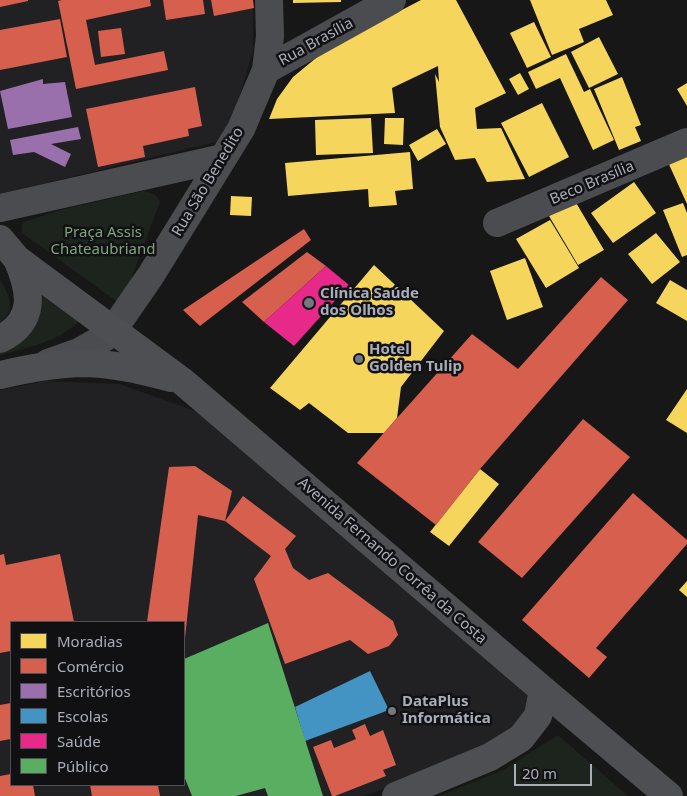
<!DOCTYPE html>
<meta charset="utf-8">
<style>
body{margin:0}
#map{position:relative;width:687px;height:796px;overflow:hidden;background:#171717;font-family:"Noto Sans",sans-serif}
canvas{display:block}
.legend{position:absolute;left:10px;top:621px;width:175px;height:165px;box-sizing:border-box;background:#111113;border:1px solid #4d4f55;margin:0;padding:6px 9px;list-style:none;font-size:15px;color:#a8adb8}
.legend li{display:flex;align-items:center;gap:10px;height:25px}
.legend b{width:25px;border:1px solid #4d4f55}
.scale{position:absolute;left:514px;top:764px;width:78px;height:22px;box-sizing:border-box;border:2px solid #a8adb8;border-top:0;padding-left:6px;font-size:15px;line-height:18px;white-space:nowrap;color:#a8adb8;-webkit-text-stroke:4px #111113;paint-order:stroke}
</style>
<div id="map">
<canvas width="687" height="796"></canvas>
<ul class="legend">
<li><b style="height:14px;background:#f6d55c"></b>Moradias</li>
<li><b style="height:14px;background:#d6604d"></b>Comércio</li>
<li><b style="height:14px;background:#9970ab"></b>Escritórios</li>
<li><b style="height:14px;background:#4393c3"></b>Escolas</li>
<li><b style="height:14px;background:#e7298a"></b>Saúde</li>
<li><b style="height:14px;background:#5aae61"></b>Público</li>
</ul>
<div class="scale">20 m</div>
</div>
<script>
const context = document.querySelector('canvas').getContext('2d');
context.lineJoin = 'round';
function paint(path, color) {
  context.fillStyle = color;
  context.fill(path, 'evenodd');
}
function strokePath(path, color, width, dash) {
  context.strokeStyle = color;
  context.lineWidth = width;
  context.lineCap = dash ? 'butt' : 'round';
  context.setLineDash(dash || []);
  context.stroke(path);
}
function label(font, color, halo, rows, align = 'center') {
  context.font = font + ' "Noto Sans",sans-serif';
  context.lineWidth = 5;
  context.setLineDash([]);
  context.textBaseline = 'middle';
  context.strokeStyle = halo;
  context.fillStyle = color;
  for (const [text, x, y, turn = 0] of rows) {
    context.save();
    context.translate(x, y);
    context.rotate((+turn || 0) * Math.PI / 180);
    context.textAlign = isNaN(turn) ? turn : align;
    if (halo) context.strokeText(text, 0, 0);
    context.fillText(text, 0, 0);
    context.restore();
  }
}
const built = new Path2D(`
 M 0,0 L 253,0 L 253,51 L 231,126 L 216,142 L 0,194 Z
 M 45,381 L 120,384 L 211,417 L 533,698 L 533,720 L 439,768 L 364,796 L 0,796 L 0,390 ZM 11,622 L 184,622 L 184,785 L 11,785 Z`);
const green = new Path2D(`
 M 143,191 C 152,193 156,193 160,202 L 130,282 L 116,301 L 22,233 C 21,227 21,224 26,221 L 61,210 Z
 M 0,280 C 9,295 17,309 0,322 Z
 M 35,291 L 79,321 C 59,342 27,348 0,355 L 0,352 Z
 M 558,735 L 628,796 L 439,796 L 503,770 Z`);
const homes = new Path2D(`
 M 293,0 L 341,0 L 341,2 L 293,3 Z
 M 421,0 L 456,0 L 506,93 L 475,108 L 477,129 L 501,128 L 525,179 L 487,182 L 475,158 L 455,160 L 440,127 L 435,74 L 439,82 L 438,66 L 392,88 L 395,113 L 269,119 L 277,99 L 293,77 L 327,49 Z
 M 530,0 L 606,0 L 613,15 L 579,29 L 584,42 L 552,55 Z
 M 534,22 L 551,57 L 527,68 L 510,33 Z
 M 599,37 L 618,74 L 589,88 L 571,52 Z
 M 566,54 L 584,92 L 590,89 L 614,140 L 593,150 L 560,78 L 536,89 L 528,72 Z
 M 520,73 L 529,89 L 518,95 L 509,79 Z
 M 622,77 L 641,125 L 635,127 L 641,141 L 619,150 L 594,89 Z
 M 687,83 L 687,106 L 677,89 Z
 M 542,103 L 569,157 L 529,177 L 501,123 Z
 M 371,118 L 373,153 L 316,155 L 315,120 Z
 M 385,118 L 404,118 L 403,145 L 384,144 Z
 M 437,129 L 446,144 L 418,161 L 409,145 Z
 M 687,151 L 687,204 L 667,160 Z
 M 410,152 L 413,189 L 395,191 L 397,205 L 369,207 L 368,189 L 288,196 L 285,163 Z
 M 634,182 L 656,213 L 613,243 L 591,213 Z
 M 231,196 L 252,197 L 251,216 L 230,215 Z
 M 575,201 L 604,250 L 578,265 L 549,216 Z
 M 683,203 L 687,213 L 687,255 L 682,257 L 663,210 Z
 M 550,220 L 579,268 L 546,288 L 516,239 Z
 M 656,233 L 680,262 L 652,284 L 628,254 Z
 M 525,258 L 543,307 L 507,320 L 490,271 Z
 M 374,265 L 444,331 L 401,387 L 397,418 L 384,433 L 348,433 L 309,403 L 300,410 L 270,388 Z
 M 670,280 L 687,290 L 687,321 L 656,303 Z
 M 687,389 L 687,433 L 666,420 Z
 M 480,469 L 499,484 L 449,546 L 430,532 Z
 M 687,581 L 687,597 L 679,590 Z`);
const shops = new Path2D(`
 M 0,0 L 28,0 L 28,1 L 0,7 Z
 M 62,0 L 150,0 L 151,6 L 86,20 L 95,65 L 164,51 L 168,70 L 76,89 L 58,1 Z
 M 163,0 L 203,0 L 205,14 L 166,20 Z
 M 211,0 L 253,0 L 254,8 L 214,16 Z
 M 60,19 L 67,57 L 0,70 L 0,30 Z
 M 121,28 L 125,54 L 101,57 L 98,31 Z
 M 195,87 L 202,126 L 188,129 L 189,136 L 143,146 L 145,157 L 98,167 L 86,109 Z
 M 304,229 L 311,240 L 200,326 L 183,310 Z
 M 307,252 L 326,266 L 264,322 L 242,302 Z
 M 601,277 L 628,300 L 480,469 L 436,525 L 357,463 L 472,334 L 518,369 Z
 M 583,419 L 630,457 L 522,578 L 478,542 Z
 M 195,466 L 232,491 L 225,521 L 198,515 L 185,638 L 184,637 L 184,622 L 147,622 L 169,467 Z
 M 633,493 L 687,540 L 687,544 L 596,648 L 607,657 L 589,678 L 522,620 Z
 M 243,496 L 296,536 L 285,549 L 293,568 L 309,580 L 328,573 L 393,621 L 398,635 L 389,646 L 368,654 L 350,640 L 285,664 L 254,579 L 271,556 L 225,521 Z
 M 4,554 L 6,565 L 60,554 L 74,622 L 11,622 L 11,651 L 0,653 L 0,555 Z
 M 11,703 L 11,739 L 0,741 L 0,705 Z
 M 365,724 L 370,736 L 383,730 L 396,765 L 383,770 L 386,776 L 335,796 L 332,796 L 313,747 L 331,740 L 334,748 L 356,739 L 352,730 Z
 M 11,774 L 11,785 L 33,785 L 35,796 L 0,796 L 0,776 Z
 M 90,785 L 158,785 L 160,796 L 92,796 Z`);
const offices = new Path2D(`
 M 43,79 L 43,84 L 65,82 L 72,117 L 8,129 L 0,91 Z
 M 78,127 L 81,139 L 51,144 L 71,154 L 65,167 L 34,152 L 13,155 L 10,140 Z`);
const schools = new Path2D(`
 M 370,671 L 389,710 L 305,741 L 295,707 Z`);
const health = new Path2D(`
 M 326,266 L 349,285 L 294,346 L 264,322 Z`);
const public = new Path2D(`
 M 268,623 L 323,796 L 268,796 L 265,788 L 236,796 L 192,796 L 184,776 L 184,659 Z`);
const minor = new Path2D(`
 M 266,70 L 392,0
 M 0,208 L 223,158
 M 497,223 L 687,142
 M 48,363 L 79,352 L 95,343 L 104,338 L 113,330 L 151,275 L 241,129 L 266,70 L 270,36 L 269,0`);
const major = new Path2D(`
 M 0,239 L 17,259 L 33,271 L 182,381 L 543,690 L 669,796
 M 0,339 C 37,321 31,291 17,259
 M 0,375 C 26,369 53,364 80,363 C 111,363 141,370 171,378
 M 396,796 L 490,757 L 521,738 L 538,716 L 543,690`);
const markers = [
 [309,303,6,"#757880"],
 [359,359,5,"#757880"],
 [392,711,5,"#757880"]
];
const streetNames = [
 ["Rua Brasília",316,42,-29],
 ["Rua São Benedito",208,182,-59],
 ["Beco Brasília",592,183,-23],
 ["Avenida Fernando Corrêa da Costa",392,561,41]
];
const parkNames = [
 ["Praça Assis",103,233],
 ["Chateaubriand",103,250]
];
const poiNames = [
 ["Clínica Saúde",320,294],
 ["dos Olhos",320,311],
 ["Hotel",369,350],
 ["Golden Tulip",369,367],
 ["DataPlus",402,702],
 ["Informática",402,719]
];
paint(built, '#212123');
paint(green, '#1d241e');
paint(homes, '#f6d55c');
paint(shops, '#d6604d');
paint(offices, '#9970ab');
paint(schools, '#4393c3');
paint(health, '#e7298a');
paint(public, '#5aae61');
strokePath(minor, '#4b4c50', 28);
strokePath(major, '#4d4f52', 28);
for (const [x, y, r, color] of markers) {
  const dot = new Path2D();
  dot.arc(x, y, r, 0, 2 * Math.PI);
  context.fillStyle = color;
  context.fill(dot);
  strokePath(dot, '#111113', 2);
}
label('15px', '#a8adb8', '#111113', streetNames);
label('15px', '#7fa381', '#111113', parkNames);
label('bold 15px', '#a8adb8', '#111113', poiNames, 'left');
</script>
